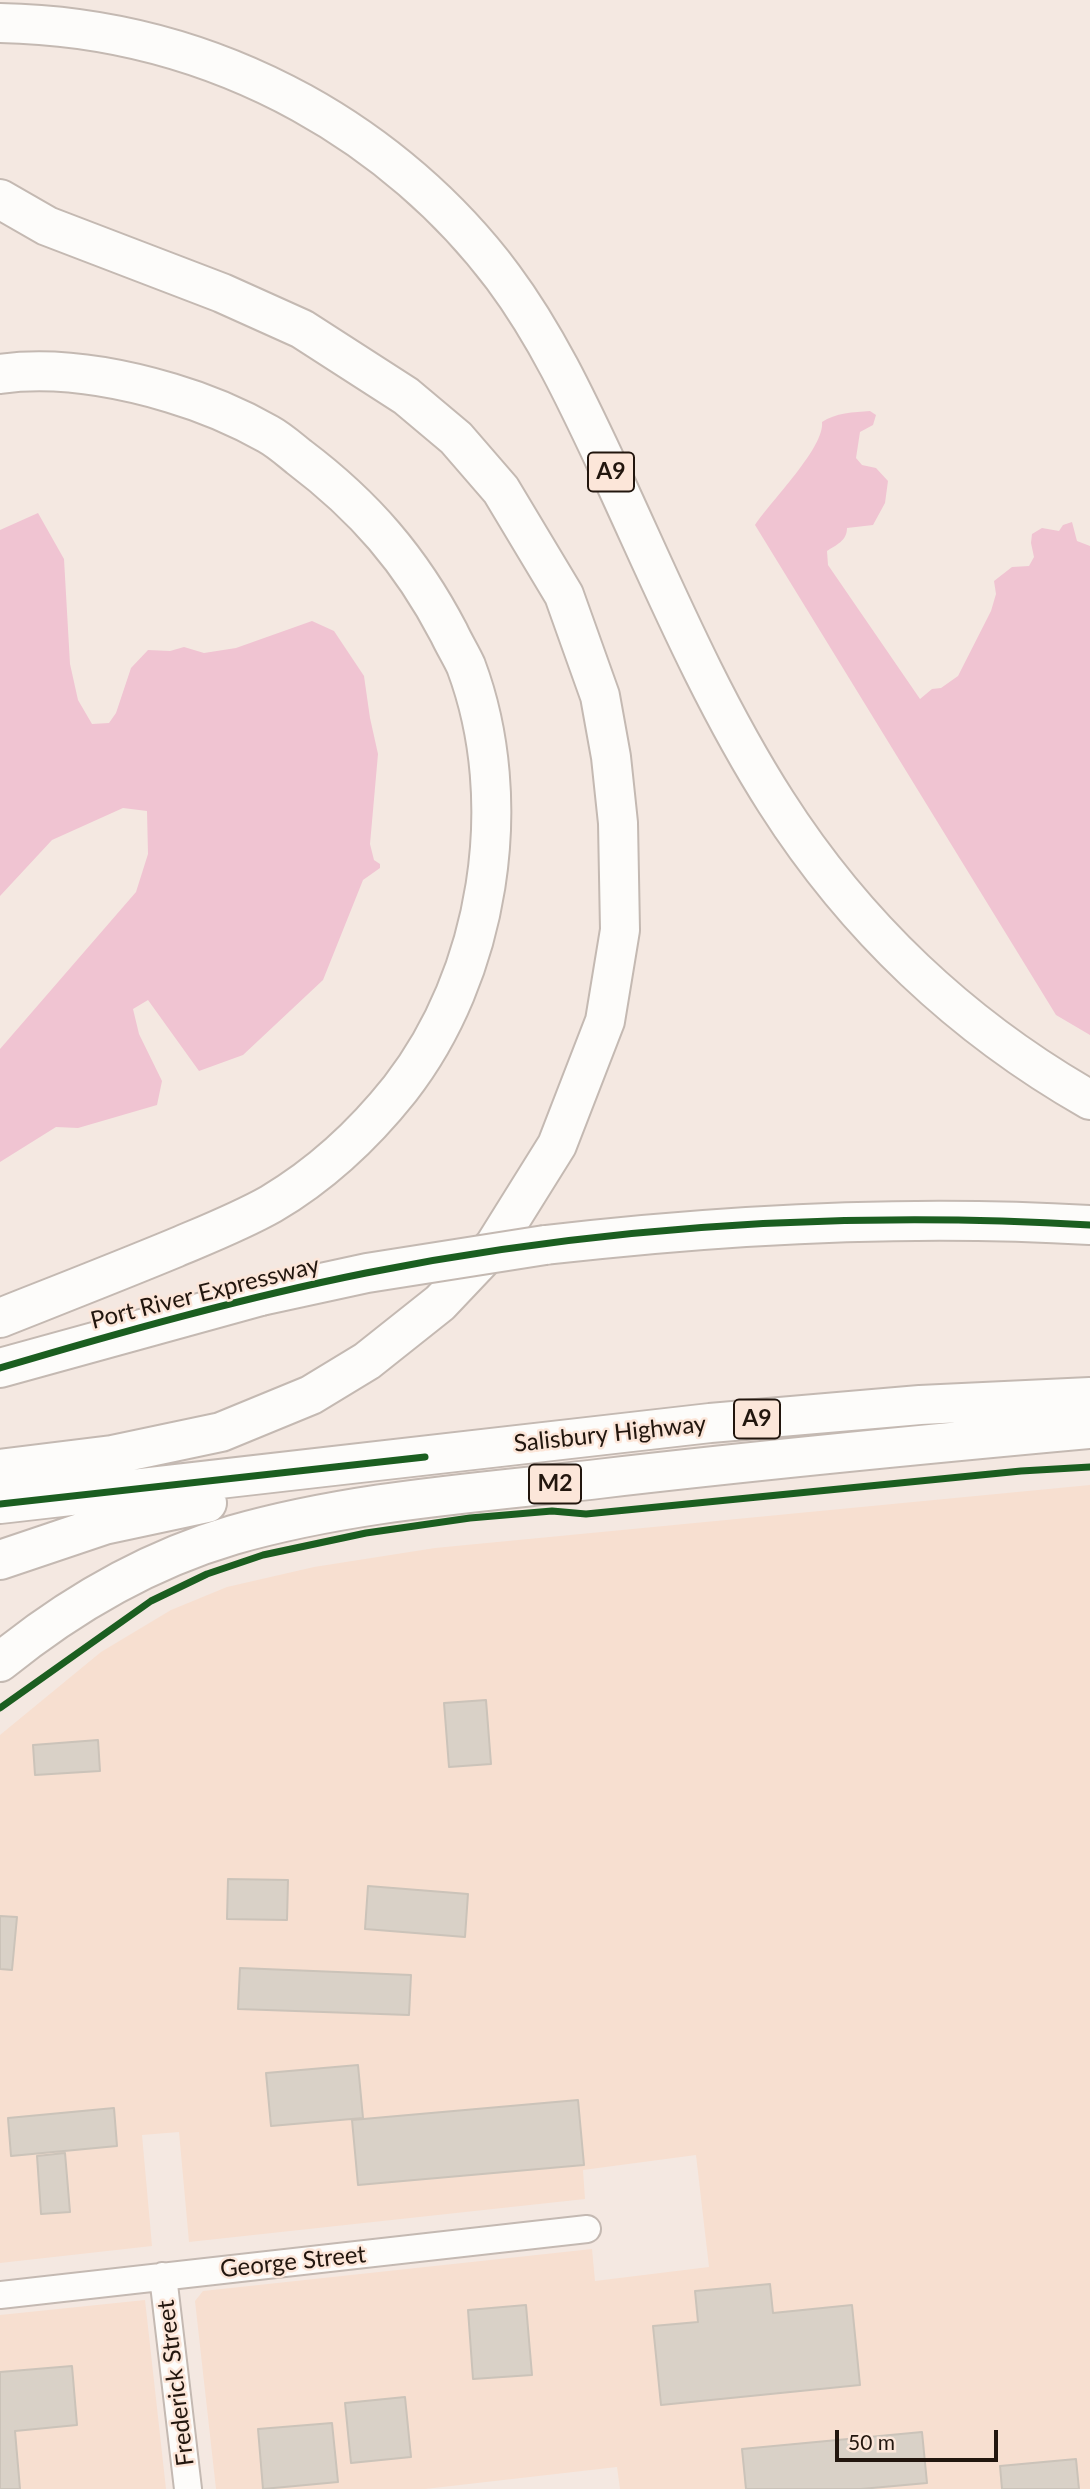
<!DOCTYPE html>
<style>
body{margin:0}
#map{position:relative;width:1090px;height:2489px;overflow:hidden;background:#f4e8e1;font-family:Lato,sans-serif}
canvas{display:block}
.scale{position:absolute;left:835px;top:2430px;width:163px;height:32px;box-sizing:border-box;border:4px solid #22160e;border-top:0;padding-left:9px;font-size:21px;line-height:24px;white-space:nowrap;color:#22160e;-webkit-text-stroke:5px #fce6d9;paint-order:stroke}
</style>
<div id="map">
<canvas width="1090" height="2489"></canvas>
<div class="scale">50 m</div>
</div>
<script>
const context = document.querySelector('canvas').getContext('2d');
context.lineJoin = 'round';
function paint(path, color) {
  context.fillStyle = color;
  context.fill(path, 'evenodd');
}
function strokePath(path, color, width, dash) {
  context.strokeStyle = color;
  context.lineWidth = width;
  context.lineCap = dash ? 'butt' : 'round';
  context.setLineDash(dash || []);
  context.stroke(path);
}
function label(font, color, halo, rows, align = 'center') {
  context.font = font + ' Lato,sans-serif';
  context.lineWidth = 5;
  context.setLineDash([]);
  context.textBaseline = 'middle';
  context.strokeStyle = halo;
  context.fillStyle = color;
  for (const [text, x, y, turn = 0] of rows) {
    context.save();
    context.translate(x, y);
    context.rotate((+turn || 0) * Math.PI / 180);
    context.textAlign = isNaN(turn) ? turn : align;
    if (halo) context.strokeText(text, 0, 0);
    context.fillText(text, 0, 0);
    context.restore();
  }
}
const built = new Path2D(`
 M 1090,1485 L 1090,2489 L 620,2489 L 617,2467 L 425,2489 L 216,2489 L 195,2301 L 203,2291 L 592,2249 L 595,2281 L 709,2267 L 696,2155 L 583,2170 L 585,2199 L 189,2242 L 179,2132 L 142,2135 L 152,2246 L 0,2263 L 0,1735 L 101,1652 L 171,1610 L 227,1587 L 314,1567 L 435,1548 Z
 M 145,2300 L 166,2489 L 0,2489 L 0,2315 Z`);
const water = new Path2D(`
 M 870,411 L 876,415 L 873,425 L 860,432 L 856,458 L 862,465 L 876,468 L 888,481 L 885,503 L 873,525 L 847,528 C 847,541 836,545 827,551 L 828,565 L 920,699 L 932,689 L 941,688 L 958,676 L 991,611 L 996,594 L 994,581 L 1012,567 L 1029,566 L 1034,557 L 1031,543 L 1032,534 L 1042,528 L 1059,531 L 1063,525 L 1072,522 L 1077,541 L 1090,546 L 1090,1035 L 1056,1015 L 755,525 C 771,501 825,447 822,422 C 835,413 854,412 870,411 Z
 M 38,513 L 64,559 L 70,664 L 78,700 L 92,724 L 109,723 L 116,713 L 131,668 L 148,650 L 170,651 L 184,647 L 204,653 L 236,648 L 312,621 L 334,631 L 364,676 L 370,718 L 378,754 L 370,844 L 374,860 L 380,864 L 380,868 L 363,880 L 323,980 L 243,1055 L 199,1071 L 148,1000 L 133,1009 L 139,1034 L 162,1081 L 157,1105 L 78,1128 L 56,1127 L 0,1162 L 0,1049 L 136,892 L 148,854 L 147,811 L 123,808 L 52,840 L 0,896 L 0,530 Z`);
const building = new Path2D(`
 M 486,1700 L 491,1764 L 449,1767 L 444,1703 Z
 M 98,1740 L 100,1771 L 35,1775 L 33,1745 Z
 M 228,1879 L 288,1880 L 287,1920 L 227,1919 Z
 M 368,1886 L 468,1894 L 465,1937 L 365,1929 Z
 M 0,1916 L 17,1917 L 12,1970 L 0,1969 Z
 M 240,1968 L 411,1975 L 409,2015 L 238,2009 Z
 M 358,2065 L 363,2118 L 271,2126 L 266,2073 Z
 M 578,2100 L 584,2165 L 358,2185 L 352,2120 Z
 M 114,2108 L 117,2146 L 11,2156 L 8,2118 Z
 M 65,2153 L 70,2212 L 41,2214 L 37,2156 Z
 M 770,2284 L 773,2313 L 852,2305 L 860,2385 L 661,2405 L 653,2326 L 698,2322 L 695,2291 Z
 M 526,2305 L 532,2375 L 473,2379 L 468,2310 Z
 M 72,2366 L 77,2425 L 15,2431 L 20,2489 L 0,2489 L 0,2372 Z
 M 405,2397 L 411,2457 L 351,2463 L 345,2403 Z
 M 332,2423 L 338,2482 L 263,2489 L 258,2429 Z
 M 922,2432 L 927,2483 L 861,2489 L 746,2489 L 742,2449 Z
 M 1076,2459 L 1079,2489 L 1002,2489 L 1000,2466 Z`);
const minor = new Path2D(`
 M 163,2276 L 188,2489
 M 0,2295 L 587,2229`);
const motorway = new Path2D(`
 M 0,23 C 106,25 209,52 302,103 C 380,146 450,206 503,277 C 547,336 578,403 609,469 C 661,581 709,697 776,802 C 855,926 962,1027 1090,1100
 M 0,199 L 47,226 L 222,293 L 302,329 L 406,396 L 456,438 L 501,490 L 564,595 L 600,696 L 611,757 L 618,823 L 620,930 L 605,1021 L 557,1145 L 494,1246 L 440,1303 L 367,1361 L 311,1395 L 221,1432 L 112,1455 L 0,1469
 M 0,374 C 57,366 117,377 171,393 C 205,403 238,417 268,434 C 279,440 289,449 299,457 C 364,506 411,560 449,633 C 454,644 461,655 466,666 C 517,802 489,975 400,1089 C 365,1133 320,1175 271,1204 C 241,1221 208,1234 175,1248 C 117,1272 58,1295 0,1318
 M 545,1245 C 727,1224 907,1214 1090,1225
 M 0,1368 L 261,1296
 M 0,1504 L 710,1423 L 920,1405 L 1090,1397
 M 0,1560 L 104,1525 L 207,1503
 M 0,1662 C 69,1606 148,1560 233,1535 C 352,1501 476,1493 598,1479 C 762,1460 926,1444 1090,1429`);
const motorwayBridge = new Path2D(`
 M 261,1296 L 367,1273 L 545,1245`);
const cycleway = new Path2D(`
 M 0,1368 C 121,1332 242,1298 366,1273 C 603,1226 849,1211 1090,1225
 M 0,1504 L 425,1457
 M 0,1708 L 151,1601 L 207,1574 L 263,1555 L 366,1533 L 470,1518 L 552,1511 L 586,1514 L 1021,1471 L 1090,1467`);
const shields = [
 [611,472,46],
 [757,1419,46],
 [555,1484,52]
];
const shieldNames = [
 ["A9",611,472],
 ["A9",757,1419],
 ["M2",555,1484]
];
const streetNames = [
 ["Port River Expressway",205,1293,-14],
 ["Salisbury Highway",610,1434,-6],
 ["George Street",293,2262,-6],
 ["Frederick Street",176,2383,-97]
];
paint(built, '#f7dfd0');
paint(water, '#f0c4d2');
paint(building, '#d9d1c7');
strokePath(building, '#cbc3b9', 2);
strokePath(minor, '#c4b9b2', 30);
strokePath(motorway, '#c4b9b2', 42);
strokePath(minor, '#fdfcfa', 26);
strokePath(motorway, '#fdfcfa', 38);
strokePath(motorwayBridge, '#c4b9b2', 42, []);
strokePath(motorwayBridge, '#fdfcfa', 38);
strokePath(cycleway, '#1b5e20', 7);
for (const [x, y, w] of shields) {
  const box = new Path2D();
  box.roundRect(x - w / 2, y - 19.5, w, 39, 5);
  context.fillStyle = '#fce6d9';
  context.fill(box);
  strokePath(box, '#22160e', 2);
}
label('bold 23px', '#22160e', null, shieldNames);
label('24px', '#22160e', '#fce6d9', streetNames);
</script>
